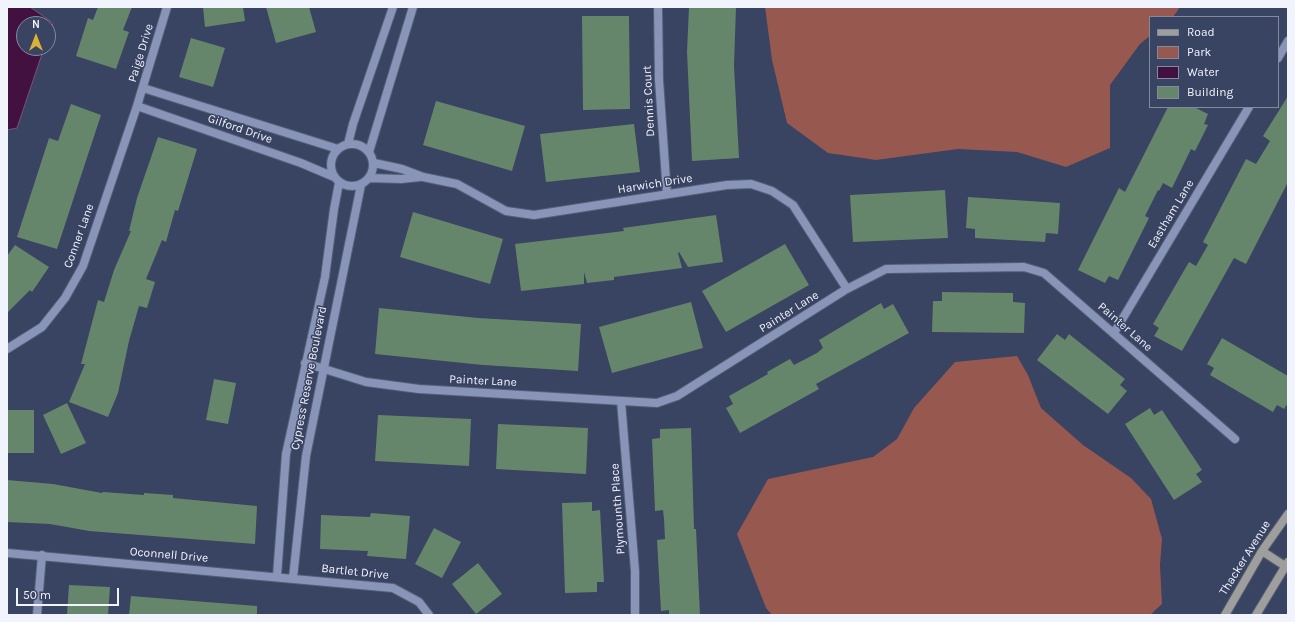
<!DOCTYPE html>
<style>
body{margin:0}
#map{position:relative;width:1295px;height:622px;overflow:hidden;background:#394362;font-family:Karla,sans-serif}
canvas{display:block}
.frame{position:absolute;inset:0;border:8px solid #f1f4fc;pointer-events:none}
.legend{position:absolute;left:1149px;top:16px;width:130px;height:92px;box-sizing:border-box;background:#394362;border:1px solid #838aa0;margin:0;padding:5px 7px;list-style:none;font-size:12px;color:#f1f4fc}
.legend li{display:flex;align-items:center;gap:8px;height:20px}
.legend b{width:20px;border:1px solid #838aa0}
.north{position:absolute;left:16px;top:16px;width:40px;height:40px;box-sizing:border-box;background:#394362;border:1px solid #838aa0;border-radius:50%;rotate:0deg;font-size:11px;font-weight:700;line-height:16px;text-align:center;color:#f1f4fc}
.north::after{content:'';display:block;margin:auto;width:14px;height:18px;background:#dbb233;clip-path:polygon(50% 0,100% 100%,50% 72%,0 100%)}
.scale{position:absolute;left:16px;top:588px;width:103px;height:18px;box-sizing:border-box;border:2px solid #f1f4fc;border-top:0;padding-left:5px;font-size:12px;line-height:14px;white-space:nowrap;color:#f1f4fc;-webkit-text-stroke:3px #394362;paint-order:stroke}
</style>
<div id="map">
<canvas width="1295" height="622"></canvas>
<div class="frame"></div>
<ul class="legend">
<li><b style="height:5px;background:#9e9e9c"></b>Road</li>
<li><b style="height:11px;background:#96584f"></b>Park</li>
<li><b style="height:11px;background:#421140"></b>Water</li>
<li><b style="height:11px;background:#66866b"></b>Building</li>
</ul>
<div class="north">N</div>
<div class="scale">50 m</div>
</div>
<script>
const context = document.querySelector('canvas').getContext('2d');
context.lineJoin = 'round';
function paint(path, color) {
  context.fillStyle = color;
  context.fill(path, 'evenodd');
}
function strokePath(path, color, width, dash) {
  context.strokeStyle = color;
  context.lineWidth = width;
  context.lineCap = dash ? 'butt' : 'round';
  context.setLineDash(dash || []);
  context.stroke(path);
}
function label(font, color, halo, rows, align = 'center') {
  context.font = font + ' Karla,sans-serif';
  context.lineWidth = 3;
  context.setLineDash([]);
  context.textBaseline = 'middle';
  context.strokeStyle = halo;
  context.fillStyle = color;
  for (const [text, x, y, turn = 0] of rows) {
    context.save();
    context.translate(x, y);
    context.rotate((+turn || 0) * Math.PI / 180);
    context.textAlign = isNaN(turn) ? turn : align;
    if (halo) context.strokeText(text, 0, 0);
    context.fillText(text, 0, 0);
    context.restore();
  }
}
const green = new Path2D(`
 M 765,7 L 1180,7 L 1173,17 L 1150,17 L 1150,36 L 1140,44 L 1110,85 L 1110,148 L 1066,167 L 1017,152 L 958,149 L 876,160 L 828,153 L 787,123 L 772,60 Z
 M 1017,356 L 1028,375 L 1041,408 L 1083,445 L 1131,478 L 1151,499 L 1162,539 L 1160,565 L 1162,604 L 1150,615 L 772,615 L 766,608 L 737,534 L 768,479 L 873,457 L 897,439 L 914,408 L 955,362 Z`);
const water = new Path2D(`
 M 7,7 L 30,7 L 53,23 L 48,38 L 48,24 L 24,24 L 24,48 L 44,48 L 17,128 L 7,130 Z`);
const building = new Path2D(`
 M 98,7 L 132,7 L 123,30 L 129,32 L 116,69 L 76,56 L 88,18 L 93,20 Z
 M 203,7 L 243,7 L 245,21 L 205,27 Z
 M 266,7 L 309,7 L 316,32 L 276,43 Z
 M 689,7 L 736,7 L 734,66 L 739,158 L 692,161 L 687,52 Z
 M 582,16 L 629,16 L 630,109 L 583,110 Z
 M 191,38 L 225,48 L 213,87 L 179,77 Z
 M 1288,96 L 1288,182 L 1246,264 L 1234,258 L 1182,351 L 1154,336 L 1159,328 L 1153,324 L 1189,262 L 1196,266 L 1208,245 L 1203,242 L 1246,159 L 1256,164 L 1270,141 L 1263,136 Z
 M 436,101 L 525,126 L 512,171 L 423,145 Z
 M 71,104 L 101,115 L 57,249 L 17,237 L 49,138 L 58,141 Z
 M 1168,107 L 1194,107 L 1208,114 L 1204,124 L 1208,125 L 1195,151 L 1191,149 L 1172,188 L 1163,183 L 1159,191 L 1158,190 L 1145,216 L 1149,218 L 1118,280 L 1109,276 L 1105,283 L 1078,270 L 1119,188 L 1125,192 Z
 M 634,124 L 640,172 L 546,182 L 540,134 Z
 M 158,137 L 197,149 L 178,211 L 175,210 L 166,242 L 162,240 L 146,279 L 155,282 L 147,308 L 139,306 L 129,341 L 118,393 L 108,417 L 69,402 L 85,364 L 81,364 L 98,300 L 104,302 L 114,270 L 131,231 L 129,231 L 137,198 Z
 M 945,190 L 948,238 L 853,242 L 850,195 Z
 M 968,197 L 1060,203 L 1058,234 L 1046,233 L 1045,242 L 975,238 L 975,229 L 966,228 Z
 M 413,212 L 503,239 L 490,284 L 400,257 Z
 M 716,215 L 723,262 L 688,267 L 679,252 L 678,253 L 682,268 L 614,277 L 614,280 L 587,283 L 584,272 L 584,284 L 521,291 L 515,244 L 624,231 L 623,228 Z
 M 785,244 L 809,285 L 726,332 L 702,291 Z
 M 15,245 L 49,267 L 32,292 L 30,290 L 7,313 L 7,256 Z
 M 942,292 L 1013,293 L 1013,302 L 1025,303 L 1024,333 L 932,332 L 933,301 L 942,301 Z
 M 691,302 L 703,348 L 612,373 L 599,327 Z
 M 881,303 L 884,309 L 893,304 L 909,333 L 816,384 L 819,389 L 740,433 L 726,408 L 733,404 L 729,396 L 768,374 L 767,372 L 790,359 L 794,365 L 817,353 L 823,348 L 819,340 Z
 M 379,308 L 478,318 L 581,324 L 578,371 L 483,365 L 375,354 Z
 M 1057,334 L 1065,340 L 1069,334 L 1125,379 L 1120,385 L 1127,391 L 1108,414 L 1037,360 Z
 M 1222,338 L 1288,376 L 1288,403 L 1284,409 L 1277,405 L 1273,412 L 1210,375 L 1214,368 L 1207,364 Z
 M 214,379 L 236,383 L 228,424 L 206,420 Z
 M 67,403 L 86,443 L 61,454 L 43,415 Z
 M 1150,408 L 1154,415 L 1162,410 L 1202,470 L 1196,474 L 1202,482 L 1174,500 L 1125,424 Z
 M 7,410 L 34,410 L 34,453 L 7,453 Z
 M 378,415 L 471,419 L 469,466 L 375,461 Z
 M 498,424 L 588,428 L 586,474 L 496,469 Z
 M 691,428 L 694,529 L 696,529 L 700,615 L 669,615 L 669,610 L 661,611 L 657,540 L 665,539 L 664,519 L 663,510 L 655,511 L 652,439 L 660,438 L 660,429 Z
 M 7,480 L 53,484 L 102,493 L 103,492 L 144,495 L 144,493 L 173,495 L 173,498 L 257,506 L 255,544 L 89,531 L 50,524 L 7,522 Z
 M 592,502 L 592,511 L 600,510 L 604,582 L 597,582 L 597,592 L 565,593 L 562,503 Z
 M 371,513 L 410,516 L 406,559 L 367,556 L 368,551 L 320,549 L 321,515 L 370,517 Z
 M 434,528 L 461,542 L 442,578 L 415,564 Z
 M 478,563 L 502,594 L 476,614 L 452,584 Z
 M 69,585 L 110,587 L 108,615 L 67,615 Z
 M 131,596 L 257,606 L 257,615 L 129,615 Z`);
const street = new Path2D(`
 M 658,7 L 659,80 L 667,194
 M 1278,58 L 1288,41
 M 143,88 L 338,149
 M 137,106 L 301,163 L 334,177
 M331 165a21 21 0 1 1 42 0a21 21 0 1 1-42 0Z
 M 348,144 L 353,124 L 393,7
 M 369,152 L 413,7
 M 374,163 L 402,169 L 423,177 L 457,184 L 506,211 L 534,215 L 727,185 L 751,184 L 772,191 L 793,205 L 847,289
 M 370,178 L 401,179 L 420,177
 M 1114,333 L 1249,107
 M 7,349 L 42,327 L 65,298 L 83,266 L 137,106 L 167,7
 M 305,363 L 366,382 L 419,389 L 657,403 L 677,396 L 845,290 L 886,269 L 1024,267 L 1044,273 L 1235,439
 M 621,401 L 635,571 L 635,615
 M 7,553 L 393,588 L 419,602 L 429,615
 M 277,576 L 286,454 L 325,277 L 334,209 L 339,183
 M 293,578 L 306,456 L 361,185
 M 37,615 L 42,555`);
const secondary = new Path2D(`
 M 1262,551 L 1285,566
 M 1225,615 L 1262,551 L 1288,514
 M 1256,615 L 1288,562`);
const streetNames = [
 ["Paige Drive",141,53,-73],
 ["Dennis Court",649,101,-93],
 ["Gilford Drive",240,129,19],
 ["Harwich Drive",655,184,-9],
 ["Eastham Lane",1171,214,-59],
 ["Conner Lane",79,236,-70],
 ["Painter Lane",789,312,-32],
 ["Painter Lane",1125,327,41],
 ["Cypress Reserve Boulevard",309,378,-79],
 ["Painter Lane",483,381,3],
 ["Plymounth Place",618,509,-94],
 ["Oconnell Drive",169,555,5],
 ["Thacker Avenue",1245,558,-58],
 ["Bartlet Drive",355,572,6]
];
paint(green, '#96584f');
paint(water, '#421140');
strokePath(water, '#765578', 1);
paint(building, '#66866b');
strokePath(street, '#565e75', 10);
strokePath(secondary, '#565e75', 10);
strokePath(street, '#8895b8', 8);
strokePath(secondary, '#9e9e9c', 8);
label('12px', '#f1f4fc', '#394362', streetNames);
</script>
